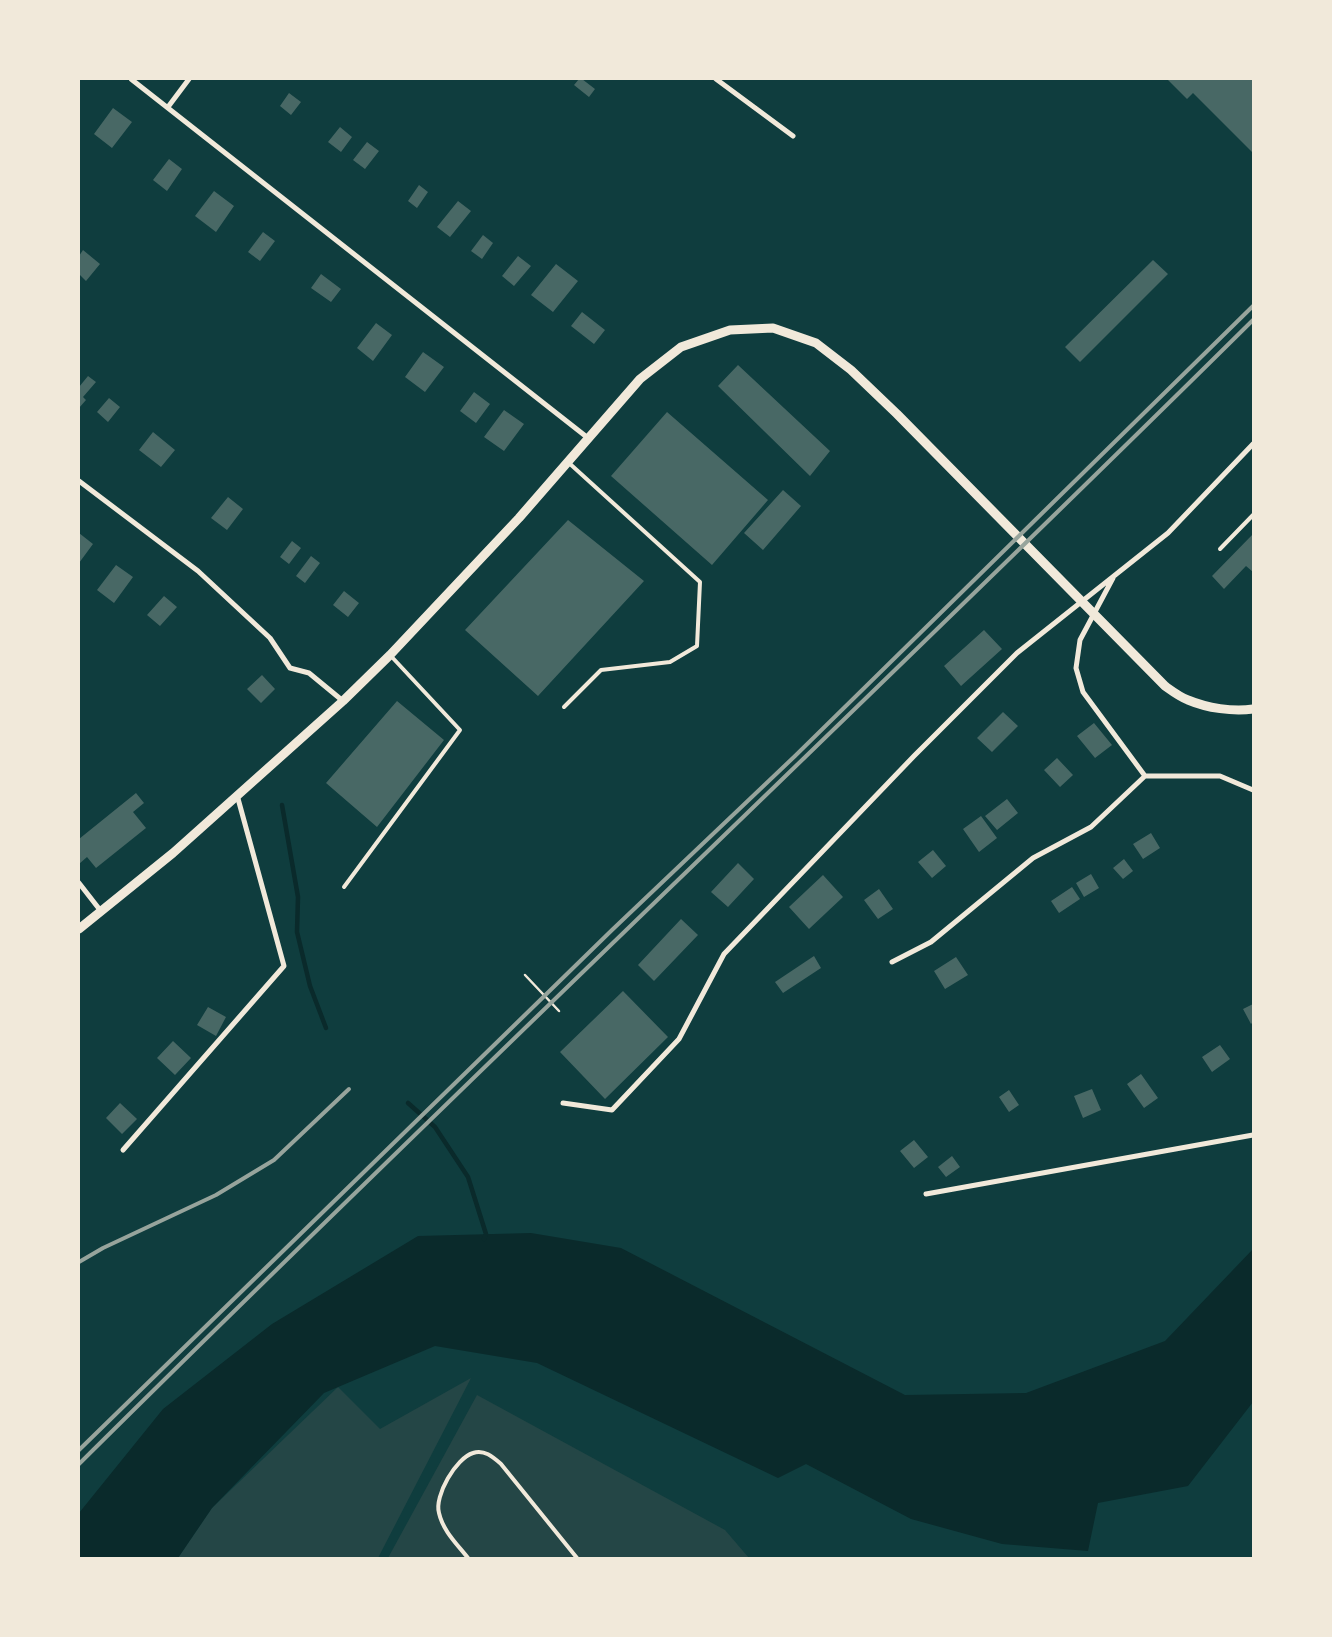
<!DOCTYPE html>
<style>
body{margin:0}
#map{position:relative;width:1332px;height:1637px;overflow:hidden;background:#0f3d3e;font-family:"Fira Sans",sans-serif}
canvas{display:block}
.frame{position:absolute;inset:0;border:80px solid #f1e9da;pointer-events:none}
</style>
<div id="map">
<canvas width="1332" height="1637"></canvas>
<div class="frame"></div>
</div>
<script>
const context = document.querySelector('canvas').getContext('2d');
context.lineJoin = 'round';
function paint(path, color) {
  context.fillStyle = color;
  context.fill(path, 'evenodd');
}
function strokePath(path, color, width, dash) {
  context.strokeStyle = color;
  context.lineWidth = width;
  context.lineCap = dash ? 'butt' : 'round';
  context.setLineDash(dash || []);
  context.stroke(path);
}
const green = new Path2D(`
 M 471,1378 L 378,1558 L 178,1558 L 212,1508 L 338,1387 L 380,1429 Z
 M 477,1395 L 725,1530 L 749,1558 L 388,1558 Z`);
const water = new Path2D(`
 M 531,1233 L 621,1248 L 905,1395 L 1026,1393 L 1165,1341 L 1253,1249 L 1253,1402 L 1188,1486 L 1098,1503 L 1088,1551 L 1002,1544 L 911,1519 L 806,1464 L 778,1478 L 537,1363 L 435,1346 L 324,1393 L 212,1508 L 178,1558 L 79,1558 L 79,1513 L 163,1409 L 272,1324 L 418,1236 Z`);
const stream = new Path2D(`
 M 282,805 L 298,897 L 297,932 L 310,986 L 326,1028
 M 408,1103 L 435,1127 L 468,1177 L 486,1234 L 484,1239`);
const building = new Path2D(`
 M 579,79 L 582,79 L 595,89 L 589,97 L 574,85 Z
 M 1167,79 L 1253,79 L 1253,151 L 1252,152 L 1193,93 L 1187,99 Z
 M 289,93 L 301,102 L 291,115 L 280,106 Z
 M 113,108 L 132,122 L 112,148 L 94,134 Z
 M 340,127 L 352,137 L 341,152 L 328,142 Z
 M 367,142 L 379,151 L 365,169 L 353,160 Z
 M 169,159 L 182,169 L 167,191 L 153,180 Z
 M 419,185 L 428,192 L 417,208 L 408,201 Z
 M 214,191 L 234,206 L 216,232 L 195,216 Z
 M 458,201 L 471,211 L 450,237 L 437,227 Z
 M 263,232 L 275,241 L 260,261 L 248,252 Z
 M 483,235 L 493,243 L 482,259 L 471,251 Z
 M 83,250 L 100,264 L 86,281 L 79,274 L 79,256 Z
 M 518,256 L 531,266 L 514,286 L 502,276 Z
 M 1153,260 L 1168,274 L 1080,362 L 1065,347 Z
 M 556,264 L 578,281 L 553,312 L 531,295 Z
 M 321,274 L 341,289 L 331,302 L 311,288 Z
 M 582,312 L 605,330 L 594,344 L 571,326 Z
 M 376,323 L 392,335 L 373,361 L 357,348 Z
 M 423,352 L 444,367 L 425,392 L 405,377 Z
 M 738,365 L 830,451 L 810,476 L 718,386 Z
 M 88,376 L 96,382 L 83,397 L 86,400 L 79,408 L 79,387 Z
 M 474,392 L 490,404 L 476,423 L 460,411 Z
 M 109,398 L 120,407 L 108,422 L 97,412 Z
 M 504,410 L 524,424 L 504,451 L 484,437 Z
 M 667,412 L 768,500 L 712,565 L 611,476 Z
 M 153,432 L 175,450 L 161,467 L 139,450 Z
 M 783,490 L 801,506 L 763,550 L 744,533 Z
 M 228,497 L 243,509 L 227,530 L 211,518 Z
 M 568,520 L 644,581 L 538,696 L 465,630 Z
 M 79,533 L 93,544 L 79,563 Z
 M 1253,534 L 1253,572 L 1246,566 L 1224,589 L 1212,576 Z
 M 292,541 L 301,548 L 289,564 L 280,557 Z
 M 311,556 L 320,563 L 305,583 L 296,576 Z
 M 116,565 L 133,577 L 114,603 L 97,590 Z
 M 344,591 L 359,603 L 348,617 L 333,605 Z
 M 164,596 L 177,607 L 160,626 L 147,615 Z
 M 984,630 L 1002,649 L 961,686 L 944,666 Z
 M 262,675 L 275,689 L 261,703 L 247,689 Z
 M 397,701 L 444,740 L 377,827 L 326,783 Z
 M 1003,712 L 1018,726 L 992,752 L 977,738 Z
 M 1094,723 L 1112,745 L 1095,758 L 1077,736 Z
 M 1057,758 L 1073,775 L 1060,787 L 1044,770 Z
 M 136,793 L 144,803 L 133,812 L 146,828 L 96,868 L 87,857 L 79,864 L 79,839 Z
 M 1007,799 L 1018,813 L 997,830 L 985,816 Z
 M 981,816 L 997,838 L 979,852 L 963,829 Z
 M 1151,833 L 1160,848 L 1143,859 L 1133,844 Z
 M 933,850 L 946,866 L 932,878 L 918,862 Z
 M 1124,859 L 1133,871 L 1123,879 L 1113,868 Z
 M 738,863 L 754,879 L 728,907 L 711,892 Z
 M 1091,874 L 1099,888 L 1084,897 L 1076,883 Z
 M 823,875 L 843,897 L 809,929 L 789,907 Z
 M 1072,887 L 1080,899 L 1059,913 L 1051,901 Z
 M 879,889 L 893,909 L 878,919 L 864,900 Z
 M 681,919 L 698,935 L 654,981 L 638,965 Z
 M 814,956 L 821,968 L 783,993 L 775,982 Z
 M 956,957 L 968,975 L 945,989 L 934,971 Z
 M 623,991 L 668,1037 L 605,1099 L 560,1052 Z
 M 1253,1004 L 1253,1022 L 1251,1024 L 1243,1009 Z
 M 208,1007 L 226,1017 L 216,1036 L 197,1025 Z
 M 173,1041 L 191,1058 L 175,1075 L 157,1058 Z
 M 1220,1045 L 1230,1059 L 1212,1072 L 1202,1057 Z
 M 1141,1074 L 1158,1098 L 1144,1108 L 1127,1084 Z
 M 1092,1089 L 1101,1110 L 1083,1118 L 1074,1096 Z
 M 1009,1090 L 1019,1105 L 1009,1112 L 999,1097 Z
 M 120,1103 L 137,1119 L 122,1134 L 106,1118 Z
 M 914,1140 L 928,1157 L 914,1168 L 900,1151 Z
 M 952,1156 L 960,1167 L 946,1177 L 938,1167 Z`);
const path = new Path2D(`
 M 525,975 L 559,1011`);
const service = new Path2D(`
 M 1220,549 L 1253,515
 M 564,707 L 601,670 L 670,662 L 697,646 L 700,582 L 569,463
 M 344,887 L 460,730 L 390,655
 M 468,1558 C 457,1544 443,1531 439,1513 C 434,1496 456,1458 473,1453 C 484,1449 493,1457 501,1464 L 577,1558`);
const minor = new Path2D(`
 M 131,79 L 588,438
 M 716,79 L 793,136
 M 168,107 L 189,79
 M 79,481 L 198,571 L 270,638 L 290,668 L 309,673 L 343,701
 M 1113,578 L 1080,640 L 1076,668 L 1083,692 L 1145,776 L 1220,776 L 1253,790
 M 79,883 L 100,910
 M 892,962 L 931,942 L 1033,858 L 1091,827 L 1145,776
 M 563,1103 L 612,1110 L 679,1039 L 724,954 L 914,756 L 1017,653 L 1168,533 L 1253,444
 M 123,1150 L 284,966 L 237,795
 M 926,1194 L 1253,1135`);
const tertiary = new Path2D(`
 M 79,929 L 173,853 L 343,701 L 390,655 L 519,518 L 640,379 L 681,347 L 730,330 L 773,328 L 816,343 L 851,370 L 897,414 L 1165,686 C 1172,691 1180,697 1188,700 C 1207,708 1233,712 1253,709`);
const rail = new Path2D(`
 M 79,1262 L 103,1248 L 216,1195 L 274,1160 L 349,1089
 M 79,1450 L 612,930 L 795,756 L 1253,306
 M 79,1464 C 467,1079 865,704 1253,320`);
paint(green, '#244646');
paint(water, '#0a2a2b');
strokePath(stream, '#0a2a2b', 4.5);
paint(building, '#486865');
strokePath(path, '#f1e9da', 2.5);
strokePath(service, '#f1e9da', 4);
strokePath(minor, '#f1e9da', 5);
strokePath(tertiary, '#f1e9da', 9);
strokePath(rail, '#97a49c', 4);
</script>
